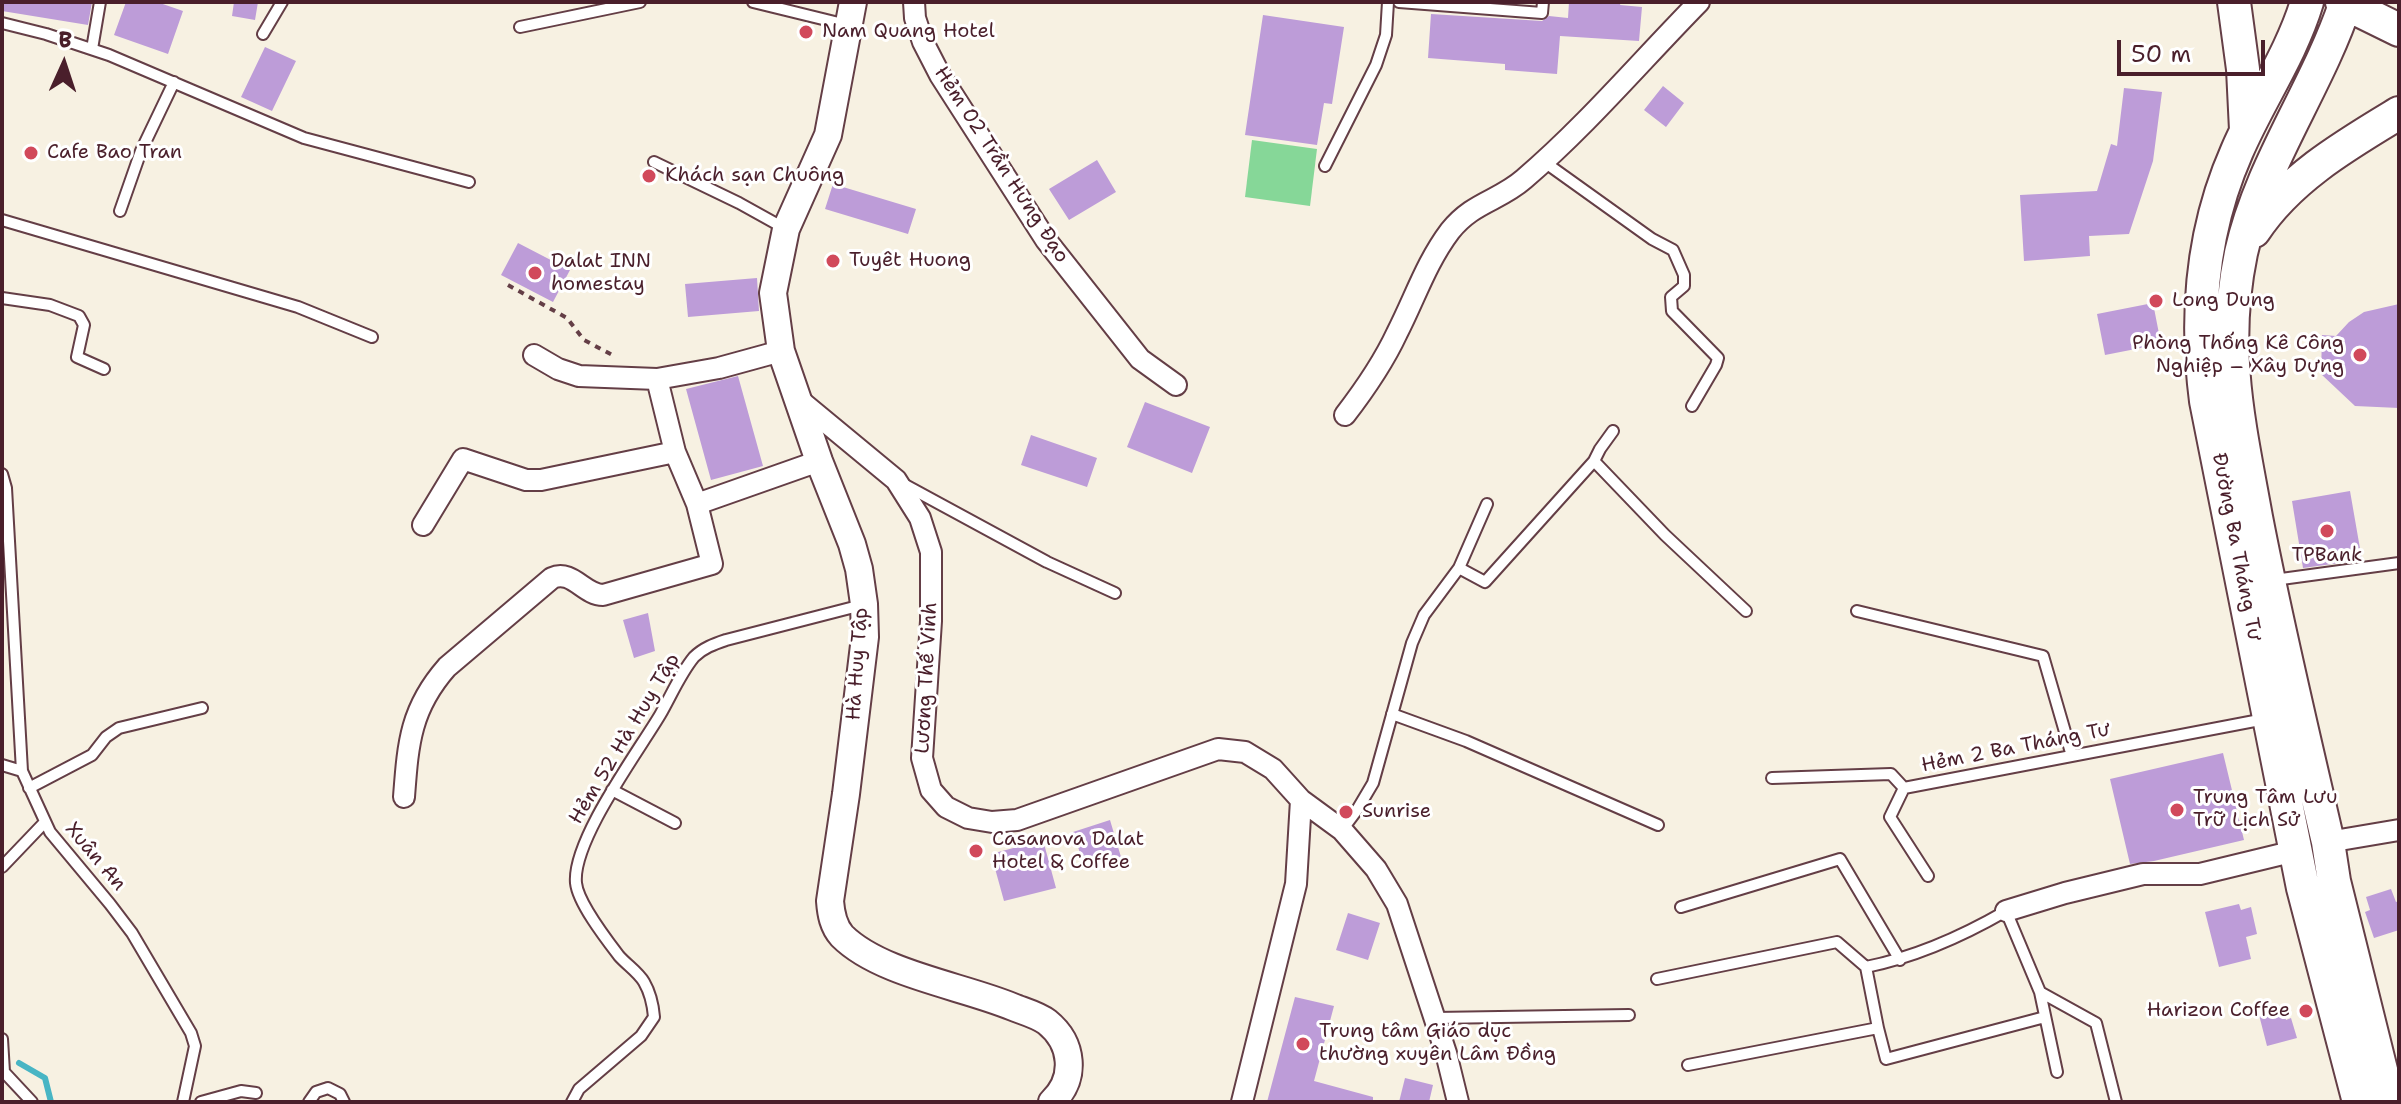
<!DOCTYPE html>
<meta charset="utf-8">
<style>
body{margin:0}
#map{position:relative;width:2401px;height:1104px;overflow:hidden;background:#f7f1e2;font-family:"Shantell Sans",sans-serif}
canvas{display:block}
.frame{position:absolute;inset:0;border:4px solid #4a1f2b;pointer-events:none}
.north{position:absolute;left:24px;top:24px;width:80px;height:80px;-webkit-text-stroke:6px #fff;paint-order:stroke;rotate:3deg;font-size:22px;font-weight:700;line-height:32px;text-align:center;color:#4a1f2b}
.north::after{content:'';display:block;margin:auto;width:28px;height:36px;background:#4a1f2b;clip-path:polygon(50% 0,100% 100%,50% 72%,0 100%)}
.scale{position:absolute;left:2117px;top:40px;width:148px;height:36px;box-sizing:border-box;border:4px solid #4a1f2b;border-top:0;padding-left:10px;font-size:24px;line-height:28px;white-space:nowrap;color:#4a1f2b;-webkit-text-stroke:6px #fff;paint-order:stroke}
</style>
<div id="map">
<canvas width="2401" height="1104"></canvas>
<div class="frame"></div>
<div class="north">B</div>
<div class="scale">50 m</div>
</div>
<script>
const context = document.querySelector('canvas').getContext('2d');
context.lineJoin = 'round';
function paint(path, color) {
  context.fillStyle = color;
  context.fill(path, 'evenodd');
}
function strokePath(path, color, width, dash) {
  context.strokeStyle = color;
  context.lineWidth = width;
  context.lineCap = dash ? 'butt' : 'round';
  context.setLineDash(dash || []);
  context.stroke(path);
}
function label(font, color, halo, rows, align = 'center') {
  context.font = font + ' "Shantell Sans",sans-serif';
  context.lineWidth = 6;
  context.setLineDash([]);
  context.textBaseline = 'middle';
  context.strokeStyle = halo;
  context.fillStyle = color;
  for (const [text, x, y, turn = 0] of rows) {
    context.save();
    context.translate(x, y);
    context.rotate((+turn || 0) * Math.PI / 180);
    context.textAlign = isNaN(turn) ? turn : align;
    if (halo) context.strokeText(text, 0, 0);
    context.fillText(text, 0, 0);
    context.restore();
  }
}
const green = new Path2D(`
 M 1252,140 L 1317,149 L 1310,206 L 1245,197 Z`);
const stream = new Path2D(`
 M 19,1063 L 45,1078 L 51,1102`);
const building = new Path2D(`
 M 2,2 L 92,2 L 88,25 L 2,11 Z
 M 126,2 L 157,2 L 183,11 L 168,54 L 114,35 Z
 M 234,2 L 258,2 L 255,20 L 232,16 Z
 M 1569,2 L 1621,2 L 1620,5 L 1642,7 L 1639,41 L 1560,36 L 1557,74 L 1505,70 L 1505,64 L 1428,58 L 1431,14 L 1542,21 L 1549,16 L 1568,18 Z
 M 1263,15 L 1344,27 L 1332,104 L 1324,103 L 1317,145 L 1245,135 Z
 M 265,47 L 296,61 L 272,111 L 241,97 Z
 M 1663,86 L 1684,103 L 1666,127 L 1644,110 Z
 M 2124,88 L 2162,92 L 2153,161 L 2129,234 L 2089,236 L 2090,256 L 2024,261 L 2020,195 L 2097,191 L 2111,144 L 2117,146 Z
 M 1097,160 L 1116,192 L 1069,220 L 1049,189 Z
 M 833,184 L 916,209 L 908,234 L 825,209 Z
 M 518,243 L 570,270 L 553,302 L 501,275 Z
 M 757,278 L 759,311 L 688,317 L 685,284 Z
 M 2153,303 L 2161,344 L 2105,355 L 2097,314 Z
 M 2399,304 L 2399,408 L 2355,406 L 2321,374 L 2322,335 L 2336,336 L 2349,322 L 2364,312 Z
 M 738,376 L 763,466 L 711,480 L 686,389 Z
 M 1145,402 L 1210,427 L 1192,473 L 1127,447 Z
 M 1031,435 L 1097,458 L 1087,487 L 1021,465 Z
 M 2350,491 L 2362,560 L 2303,568 L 2292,501 Z
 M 648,613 L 655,651 L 634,658 L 623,620 Z
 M 2223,753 L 2244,840 L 2154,861 L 2130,864 L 2110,779 Z
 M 1110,820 L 1121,857 L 1085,868 L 1073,832 Z
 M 1043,840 L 1056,888 L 1004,901 L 991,854 Z
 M 2391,889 L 2396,902 L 2399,901 L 2399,930 L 2374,938 L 2365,912 L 2370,910 L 2366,897 Z
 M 2239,904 L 2241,910 L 2251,907 L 2257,934 L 2246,937 L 2251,959 L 2219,967 L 2205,912 Z
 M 1348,913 L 1380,923 L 1368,960 L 1336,950 Z
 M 1295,997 L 1334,1006 L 1314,1081 L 1373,1097 L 1373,1102 L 1267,1102 Z
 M 2282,1005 L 2286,1020 L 2291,1018 L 2297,1038 L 2267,1046 L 2258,1011 Z
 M 1405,1078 L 1433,1085 L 1429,1102 L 1399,1102 Z`);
const path = new Path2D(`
 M 508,285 L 567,318 L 584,340 L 616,357`);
const service = new Path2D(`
 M 753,2 L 847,25
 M 1399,2 L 1542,13 L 1543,2
 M 2,23 L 46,34 L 109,55 L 304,138 L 469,182
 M 520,27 L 640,2
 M 263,34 L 282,2
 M 92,49 L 100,2
 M 1543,161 L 1652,239 L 1673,250 L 1684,275 L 1684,286 L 1671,297 L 1672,311 L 1718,358 L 1716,365 L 1692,406
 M 654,162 L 739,203 L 784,228
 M 1325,166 L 1376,65 L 1386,35 L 1388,2
 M 120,211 L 141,151 L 174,82
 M 2,220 L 298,307 L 372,337
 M 2,298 L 50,305 L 79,316 L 84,325 L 77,357 L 104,369
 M 1594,461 L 1665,535 L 1746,611
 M 2,474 L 6,488 L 22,771 L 50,832 L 110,904 L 132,933 L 191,1033 L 195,1046 L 183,1102
 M 905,485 L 1047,562 L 1115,593
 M 1459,568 L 1487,504
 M 2274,580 L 2399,563
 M 1857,611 L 2043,656 L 2072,756
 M 1392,714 L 1466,741 L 1658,825
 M 2,765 L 22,771
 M 1772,778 L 1891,774 L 1904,788 L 2265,719
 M 29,788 L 92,755 L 106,737 L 119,728 L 202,708
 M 1904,788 L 1890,817 L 1928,876
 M 612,790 L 675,823
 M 1342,830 L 1357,810 L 1373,783 L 1412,643 L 1424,615 L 1459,568 L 1485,582 L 1594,461 L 1600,449 L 1613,431
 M 2,867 L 45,822
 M 1681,907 L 1840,859 L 1900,960
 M 1866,967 C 1916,957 1961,937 2006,911 L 2040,992 L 2057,1072
 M 1657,979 L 1837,942 L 1866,967 L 1878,1028 L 1688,1065
 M 2040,992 L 2096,1023 L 2116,1102
 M 1435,1018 L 1629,1015
 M 1878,1028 L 1886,1059 L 2045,1017
 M 2,1039 L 4,1072 L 32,1102
 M 201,1102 L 241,1091 L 256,1093
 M 309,1102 L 316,1092 L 328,1088 L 340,1094 L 344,1102
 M 572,1102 L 579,1089 L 641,1036 L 654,1017 C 653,1005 651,994 644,982 C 638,972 627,965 619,956 C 606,939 578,903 576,883 C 572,841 638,752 660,715 C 671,696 680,674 694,657 C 703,648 714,644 726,640 L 862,605`);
const minor = new Path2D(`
 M 914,2 L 915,18 L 923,42 L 940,75 L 1046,240 L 1140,359 L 1176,385
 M 534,355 L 558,369 L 579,376 L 657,379 L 719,368 L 781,351
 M 657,379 L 675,452
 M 798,399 L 896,480 L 920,518 L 931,552 L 931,621 L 922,758 L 931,790 L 946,807 L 968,818 L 992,822 L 1017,820 L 1218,749 L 1245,752 L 1273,769 L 1301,800 L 1342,830 L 1376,869 L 1397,904 L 1446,1053 L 1458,1102
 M 1345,415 C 1365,389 1383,363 1397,333 C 1415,298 1426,263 1450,231 C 1473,202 1499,201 1524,179 C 1587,125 1641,61 1699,2
 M 697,504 L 819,461
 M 404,797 C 408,744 410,709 447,667 L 552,578 C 572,569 584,595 603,595 L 712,564 L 697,504 L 675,452 L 541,480 L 526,480 L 463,459 L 423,525
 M 2328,842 L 2399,830
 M 2006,911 L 2065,893 L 2143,874 L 2200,874 L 2295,851
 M 1242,1102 L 1296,884 L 1301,800`);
const tertiary = new Path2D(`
 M 853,2 L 828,135 L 786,229 L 773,293 L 781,351 L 819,461 L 852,544 L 859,569 L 864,604 L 865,637 L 846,794 L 830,901 C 831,914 833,926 842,936 C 880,974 963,986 1013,1007 C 1023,1011 1038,1015 1047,1022 C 1073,1043 1077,1078 1052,1102`);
const primary = new Path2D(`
 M 2234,2 L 2243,69 L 2246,130
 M 2307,2 C 2291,55 2259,100 2237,151 C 2202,230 2195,316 2206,401 L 2303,888 L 2359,1102
 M 2342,2 L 2399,30
 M 2346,2 C 2317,89 2261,163 2241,253 C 2221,349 2239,423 2256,517 C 2277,626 2303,734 2328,842 L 2334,881 L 2389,1102
 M 2254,231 C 2289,178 2346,145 2399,113`);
const markers = [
 [806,32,8,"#d1495b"],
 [31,153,8,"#d1495b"],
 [649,176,8,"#d1495b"],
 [833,261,8,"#d1495b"],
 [535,273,8,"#d1495b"],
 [2156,301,8,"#d1495b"],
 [2360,355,8,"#d1495b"],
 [2327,531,8,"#d1495b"],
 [2177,810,8,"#d1495b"],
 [1346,812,8,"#d1495b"],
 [976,851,8,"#d1495b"],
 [2306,1011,8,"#d1495b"],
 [1303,1044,8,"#d1495b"]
];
const poiNames = [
 ["Nam Quang Hotel",822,32],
 ["Cafe Bao Tran",47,153],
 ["Khách sạn Chuông",665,176],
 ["Tuyêt Huong",849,261],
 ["Dalat INN",551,262],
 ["homestay",551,285],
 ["Long Dung",2172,301],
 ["Phòng Thống Kê Công",2344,344,"right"],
 ["Nghiệp – Xây Dựng",2344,367,"right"],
 ["TPBank",2327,556,"center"],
 ["Trung Tâm Lưu",2193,798],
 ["Trữ Lịch Sử",2193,821],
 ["Sunrise",1362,812],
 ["Casanova Dalat",992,840],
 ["Hotel & Coffee",992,863],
 ["Harizon Coffee",2290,1011,"right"],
 ["Trung tâm Giáo dục",1319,1032],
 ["thường xuyên Lâm Đồng",1319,1055]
];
const streetNames = [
 ["Hẻm 02 Trần Hưng Đạo",1001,165,57],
 ["Đường Ba Tháng Tư",2236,547,79],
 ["Hà Huy Tập",858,664,-86],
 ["Lương Thế Vinh",927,678,-87],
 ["Hẻm 52 Hà Huy Tập",625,739,-59],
 ["Hẻm 2 Ba Tháng Tư",2016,748,-11],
 ["Xuân An",95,857,50]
];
paint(green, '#86d798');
strokePath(stream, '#48b5c4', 6);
paint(building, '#bd9cd8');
strokePath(service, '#643e46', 14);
strokePath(minor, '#643e46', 24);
strokePath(tertiary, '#643e46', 30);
strokePath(primary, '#643e46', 36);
strokePath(path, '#643e46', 4, [6, 6]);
strokePath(service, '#fff', 10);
strokePath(minor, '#fff', 20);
strokePath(tertiary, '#fff', 26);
strokePath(primary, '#fff', 32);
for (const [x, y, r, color] of markers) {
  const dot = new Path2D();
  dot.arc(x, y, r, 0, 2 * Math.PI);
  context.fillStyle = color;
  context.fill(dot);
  strokePath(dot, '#fff', 3);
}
label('20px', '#4a1f2b', '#fff', poiNames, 'left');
label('20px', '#4a1f2b', '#fff', streetNames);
</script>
